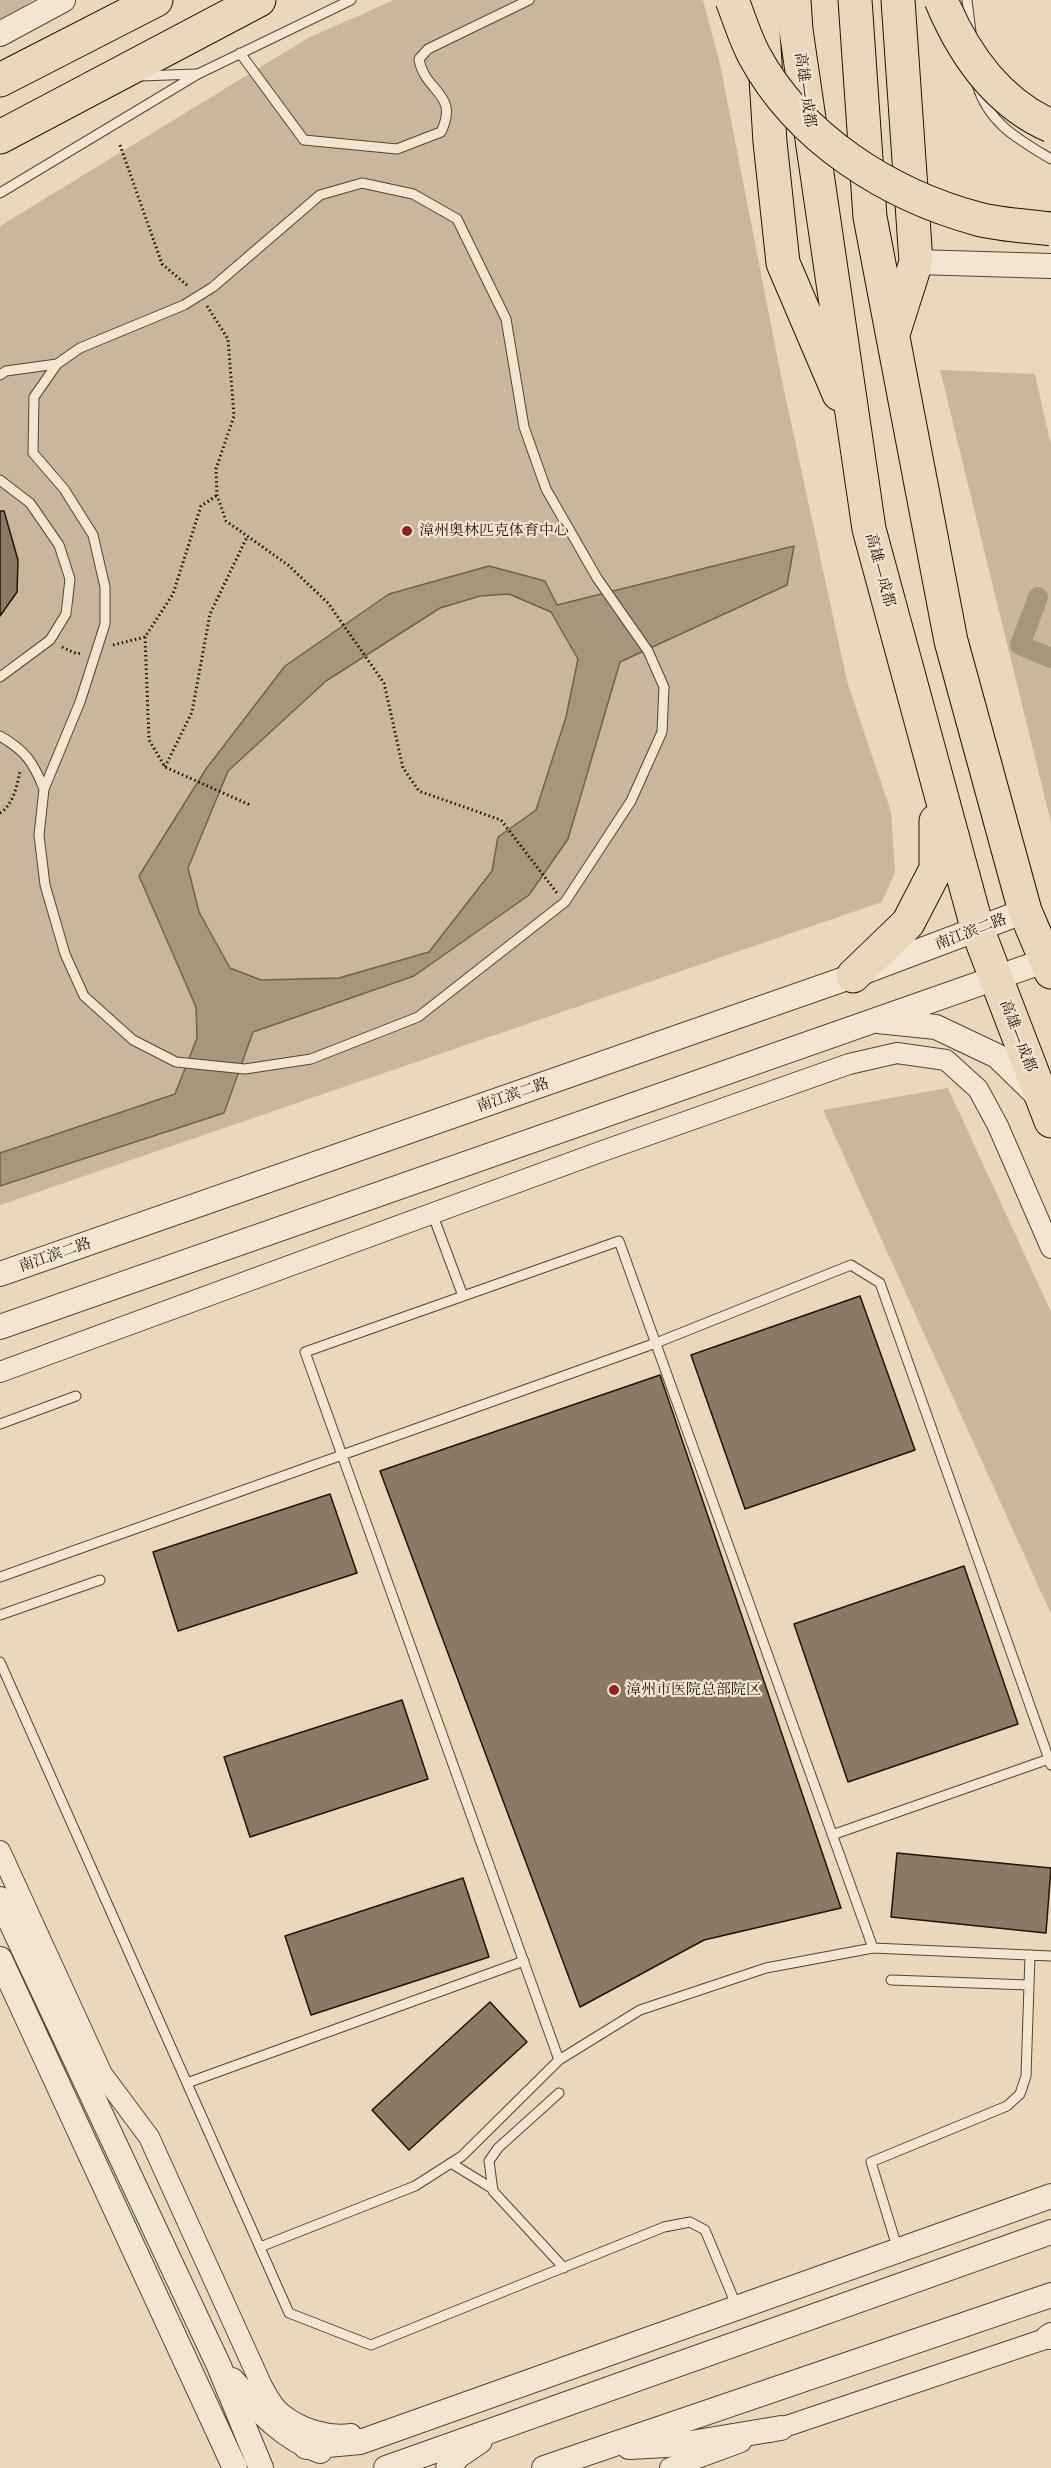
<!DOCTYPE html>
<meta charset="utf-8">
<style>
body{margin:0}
canvas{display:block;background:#ebd8ba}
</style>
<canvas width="1051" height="2468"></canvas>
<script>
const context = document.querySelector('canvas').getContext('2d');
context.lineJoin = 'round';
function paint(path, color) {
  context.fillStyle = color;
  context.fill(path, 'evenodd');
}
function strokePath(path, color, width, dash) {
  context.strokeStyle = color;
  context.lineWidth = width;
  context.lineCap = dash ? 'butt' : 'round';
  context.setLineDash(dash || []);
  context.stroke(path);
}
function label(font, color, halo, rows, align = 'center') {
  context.font = font + ' "Libre Caslon Text","Noto Serif SC",serif';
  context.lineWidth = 4.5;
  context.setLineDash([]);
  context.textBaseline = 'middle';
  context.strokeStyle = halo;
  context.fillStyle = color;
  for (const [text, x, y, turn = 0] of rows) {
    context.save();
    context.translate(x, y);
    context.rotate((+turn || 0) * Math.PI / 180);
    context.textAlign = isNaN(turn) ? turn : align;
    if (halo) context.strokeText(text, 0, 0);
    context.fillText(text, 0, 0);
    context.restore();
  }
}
const green = new Path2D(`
 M 0,0 L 34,0 L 0,21 Z
 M 394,0 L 703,0 L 720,64 L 782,381 L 847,681 L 891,812 L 895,872 L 882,902 L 0,1205 L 0,226 L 308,38 Z
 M 940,370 L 1035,374 L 1051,445 L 1051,823 Z
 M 948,1088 L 1051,1312 L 1051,1614 L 823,1110 Z`);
const water = new Path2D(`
 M 794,546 L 787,585 L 620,662 L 568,839 L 529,895 L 414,976 L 253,1032 L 224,1113 L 0,1186 L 0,1153 L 175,1094 L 197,1038 L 196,1007 L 139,876 L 206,769 L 285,666 L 389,594 L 489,566 L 545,581 L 557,605 ZM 509,594 L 551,612 L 578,659 L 566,717 L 536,810 L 498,837 L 492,871 L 429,952 L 339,978 L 261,980 L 230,968 L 199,912 L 188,868 L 228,771 L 326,681 L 440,608 L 480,596 Z`);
const canal = new Path2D(`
 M 1038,597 L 1020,645 L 1051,658`);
const building = new Path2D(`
 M 0,511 L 4,511 L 18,560 L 17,592 L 0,616 Z
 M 860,1296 L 915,1450 L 745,1509 L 691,1355 Z
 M 660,1375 L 841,1908 L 704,1940 L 580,2007 L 380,1471 Z
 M 330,1494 L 357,1573 L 178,1631 L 153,1552 Z
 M 964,1566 L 1018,1724 L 848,1782 L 794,1624 Z
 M 402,1700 L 428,1779 L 250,1837 L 224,1757 Z
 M 897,1853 L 1051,1868 L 1046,1933 L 891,1917 Z
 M 463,1878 L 489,1957 L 311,2015 L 285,1936 Z
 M 490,2002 L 527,2042 L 409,2150 L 372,2110 Z`);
const path = new Path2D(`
 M 120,145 L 162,264 L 188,286
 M 207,306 L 228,339 L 234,416 L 216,469 L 217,495 L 226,521 L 288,565 L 328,603 L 384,683 L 403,768 L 419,791 L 501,820 L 557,893
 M 145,637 L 149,740 L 165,767 L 250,805
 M 113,645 L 145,637 L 173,594 L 201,506 L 216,496
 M 62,647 L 77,654 L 81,653
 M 165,767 L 192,712 L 210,614 L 247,537
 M 0,813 C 13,805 17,786 20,771`);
const service = new Path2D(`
 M 967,0 L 971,32
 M 240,53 L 304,140 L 397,149 L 441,132 C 460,93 424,92 419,59 L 428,49 L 529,0
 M 141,76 L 196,74
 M 977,85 C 989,124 1018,139 1051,159
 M 362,183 L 413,194 L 457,219 L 506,319 L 524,427 L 546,489 L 597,578 L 648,651 L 664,687 L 662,732 L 631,801 L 565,902 L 418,1017 L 311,1059 L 245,1069 L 176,1062 L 133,1040 L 84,996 L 65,954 L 45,885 L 39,835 L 44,789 L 80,702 L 105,624 L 105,587 L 93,535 L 64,489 L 33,453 L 34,397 L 57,364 L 80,348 L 184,305 L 213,287 L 320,195 Z
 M 0,193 L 198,74 L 351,0
 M 0,375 L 6,371 L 57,364
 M 0,480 L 30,503 L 59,545 L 70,579 L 66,614 L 50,640 L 0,677
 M 0,736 C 26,751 33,762 44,789
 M 432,1213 L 463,1296
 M 0,1424 L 76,1396
 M 0,1577 L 656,1343 L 851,1265 L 880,1283 L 1051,1765
 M 0,1615 L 100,1580
 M 0,1662 L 289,2313 L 371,2345 L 664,2227 L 690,2222 L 705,2230 L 737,2307
 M 832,1835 L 1049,1759
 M 891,1980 L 1029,1985
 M 559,2060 L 305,1352 L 619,1241 L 873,1948
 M 187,2083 L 524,1961
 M 559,2093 L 498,2148 L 489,2161 L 493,2191 L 564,2268
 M 451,2163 L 493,2189
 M 260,2247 L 415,2186 L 462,2156 L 559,2060 L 640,2010 L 766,1968 L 873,1948 L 1051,1956
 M 898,2250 L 871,2162 L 1007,2106 L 1020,2094 L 1026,2076 L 1030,1955`);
const minor = new Path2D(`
 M 0,1372 L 600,1152 L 849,1064 L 897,1053 L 946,1060 L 978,1089 L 998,1126 L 1051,1248
 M 0,1851 L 102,2074 L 149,2137 L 262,2386 C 267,2395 273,2407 281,2413 C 301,2429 326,2437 351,2434
 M 769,2432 L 1051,2337
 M 670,2468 L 741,2442`);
const tertiary = new Path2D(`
 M 0,34 L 63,0
 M 916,262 L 1051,266
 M 878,1021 L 936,1027 L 997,1056 L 1039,1097
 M 0,1274 L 853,976 L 1025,911
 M 0,1327 L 1047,960
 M 0,1899 L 219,2366 L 261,2468
 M 0,1959 L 235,2468
 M 1048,2337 L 1051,2335
 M 232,2380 C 258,2409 282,2438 320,2451
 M 306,2447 L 360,2442 L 1051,2196
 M 629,2447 L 685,2444 L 781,2428
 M 386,2468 L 1051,2232
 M 448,2468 L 458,2456 L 480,2441
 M 544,2468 L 1051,2295`);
const trunk = new Path2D(`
 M 761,0 L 770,142 L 783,263 L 839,394
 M 794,0 L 796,30 L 869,529 L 978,931 L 1051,1121
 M 855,0 L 870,217 L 951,641 L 1025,911 L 1051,972
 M 0,80 L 156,0
 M 0,137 L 259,0
 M 894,331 L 916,262 L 898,0
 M 853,976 L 908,923 L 936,869 L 936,821`);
const trunkBridge = new Path2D(`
 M 732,0 C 739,18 745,38 754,55 C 799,139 889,195 978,219 C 1001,225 1027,226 1051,229
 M 941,0 C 963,53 996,102 1051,126`);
const markers = [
 [407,531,6,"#8f2418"],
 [614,1690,6,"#8f2418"]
];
const streetNames = [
 ["高雄—成都",805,90,82],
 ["高雄—成都",880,570,75],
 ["南江滨二路",971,932,-21],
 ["高雄—成都",1018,1036,69],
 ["南江滨二路",513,1095,-19],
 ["南江滨二路",55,1255,-19]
];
const poiNames = [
 ["漳州奥林匹克体育中心",419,531],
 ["漳州市医院总部院区",626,1690]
];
paint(green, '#c9b69c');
paint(water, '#a7957d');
strokePath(water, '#72614e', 1.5);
strokePath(canal, '#a7957d', 20);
paint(building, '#8b7965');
strokePath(building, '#231208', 1.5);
strokePath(service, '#554434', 11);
strokePath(minor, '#554434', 22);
strokePath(tertiary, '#554434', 26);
strokePath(trunk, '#231208', 35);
strokePath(path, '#231208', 3, [1.5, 3]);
strokePath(service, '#f2e6d2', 9);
strokePath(minor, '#f2e6d2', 20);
strokePath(tertiary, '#f2e6d2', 24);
strokePath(trunk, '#ebd8ba', 33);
strokePath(trunkBridge, '#231208', 35, []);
strokePath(trunkBridge, '#ebd8ba', 33);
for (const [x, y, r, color] of markers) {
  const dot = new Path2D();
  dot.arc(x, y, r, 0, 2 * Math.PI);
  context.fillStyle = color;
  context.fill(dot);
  strokePath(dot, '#f2e6d2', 2);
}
label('15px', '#231208', '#f2e6d2', streetNames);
label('15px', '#231208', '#f2e6d2', poiNames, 'left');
</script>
